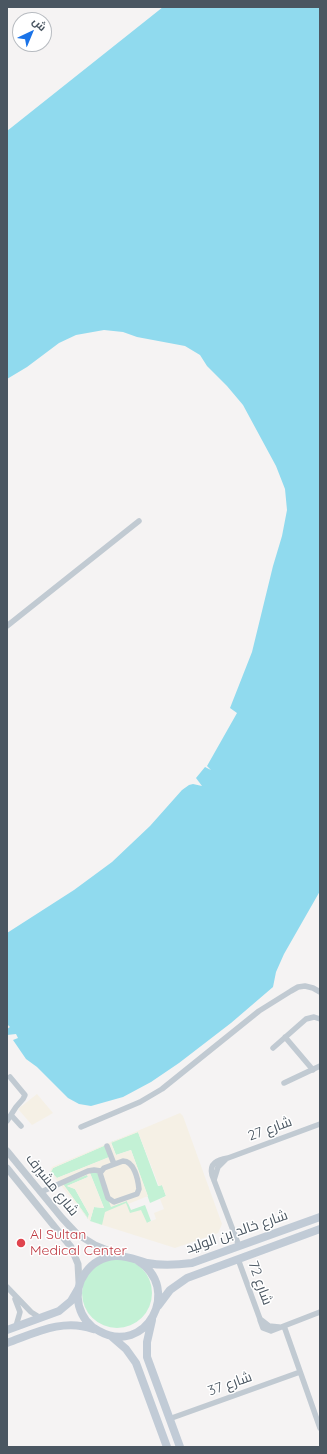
<!DOCTYPE html>
<meta charset="utf-8">
<style>
body{margin:0}
#map{position:relative;width:327px;height:1454px;overflow:hidden;background:#f5f3f3;font-family:Quicksand,Cairo,sans-serif}
canvas{display:block}
.frame{position:absolute;inset:0;border:8px solid #4a5661;pointer-events:none}
.north{position:absolute;left:12px;top:12px;width:40px;height:40px;box-sizing:border-box;background:#fff;border:1px solid #b7bbc0;border-radius:50%;rotate:44deg;font-size:11px;font-weight:700;line-height:16px;text-align:center;color:#4a5661}
.north::after{content:'';display:block;margin:auto;width:14px;height:18px;background:#1a73e8;clip-path:polygon(50% 0,100% 100%,50% 72%,0 100%)}
</style>
<div id="map">
<canvas width="327" height="1454"></canvas>
<div class="frame"></div>
<div class="north">ش</div>
</div>
<script>
const context = document.querySelector('canvas').getContext('2d');
context.lineJoin = 'round';
function paint(path, color) {
  context.fillStyle = color;
  context.fill(path, 'evenodd');
}
function strokePath(path, color, width, dash) {
  context.strokeStyle = color;
  context.lineWidth = width;
  context.lineCap = dash ? 'butt' : 'round';
  context.setLineDash(dash || []);
  context.stroke(path);
}
function label(font, color, halo, rows, align = 'center') {
  context.font = font + ' Quicksand,Cairo,sans-serif';
  context.lineWidth = 3;
  context.setLineDash([]);
  context.textBaseline = 'middle';
  context.strokeStyle = halo;
  context.fillStyle = color;
  for (const [text, x, y, turn = 0] of rows) {
    context.save();
    context.translate(x, y);
    context.rotate((+turn || 0) * Math.PI / 180);
    context.textAlign = isNaN(turn) ? turn : align;
    if (halo) context.strokeText(text, 0, 0);
    context.fillText(text, 0, 0);
    context.restore();
  }
}
const green = new Path2D(`
 M 138,1132 L 158,1186 L 162,1185 L 166,1196 L 150,1203 L 131,1150 L 116,1155 L 111,1142 Z
 M 106,1145 L 110,1157 L 57,1178 L 51,1172 L 53,1168 Z
 M 97,1171 L 127,1201 L 131,1210 L 145,1205 L 151,1221 L 147,1223 L 102,1225 L 90,1221 L 94,1207 L 104,1208 L 90,1173 Z
 M 87,1174 L 88,1177 L 67,1186 L 75,1189 L 89,1214 L 88,1219 L 63,1184 Z
 M82 1293a35 35 0 1 1 70 0a35 35 0 1 1-70 0Z`);
const sand = new Path2D(`
 M 37,1094 L 53,1113 L 32,1125 L 18,1109 Z
 M 180,1113 L 183,1116 L 222,1224 L 218,1233 L 175,1248 L 90,1221 L 50,1172 L 52,1167 ZM 138,1132 L 159,1186 L 162,1185 L 166,1196 L 160,1199 L 164,1209 L 154,1213 L 156,1219 L 147,1223 L 141,1210 L 130,1213 L 126,1203 L 105,1212 L 102,1225 L 90,1221 L 94,1207 L 104,1208 L 90,1173 L 97,1171 L 111,1207 L 127,1201 L 128,1204 L 148,1196 L 131,1150 L 116,1155 L 111,1143 ZM 106,1145 L 109,1157 L 57,1178 L 51,1172 L 53,1168 ZM 87,1175 L 88,1177 L 67,1186 L 75,1189 L 89,1214 L 88,1218 L 63,1184 Z`);
const water = new Path2D(`
 M 163,7 L 320,7 L 320,891 L 284,954 L 276,972 L 273,987 L 231,1023 L 179,1063 L 151,1082 L 123,1097 L 91,1106 L 79,1104 L 68,1098 L 37,1067 L 26,1059 L 13,1040 L 18,1038 L 16,1034 L 7,1035 L 7,1029 L 10,1027 L 7,1024 L 7,933 L 74,890 L 112,862 L 150,826 L 182,790 L 189,785 L 193,784 L 202,786 L 196,778 L 205,767 L 211,770 L 207,766 L 237,713 L 230,708 L 252,652 L 273,566 L 282,536 L 287,510 L 285,489 L 276,466 L 243,405 L 227,386 L 207,366 L 200,355 L 185,346 L 137,337 L 123,332 L 104,330 L 76,335 L 59,343 L 27,367 L 7,379 L 7,131 Z`);
const minor = new Path2D(`
 M 7,626 L 139,521
 M 285,1037 L 313,1070
 M 273,1048 L 306,1019 L 314,1017 L 320,1019
 M 284,1083 L 320,1066
 M 11,1115 L 21,1126
 M 7,1121 L 16,1107 L 23,1099 L 25,1095 L 10,1077
 M 81,1127 L 140,1102 L 162,1089 L 259,1011 L 291,991 L 298,987 L 305,986 L 313,988 L 320,992
 M 107,1146 L 114,1164
 M 123,1161 C 134,1161 138,1179 139,1189 L 137,1194 L 134,1195 L 114,1202 L 108,1198 L 100,1173 L 104,1168 Z
 M 214,1180 L 218,1167 L 226,1159
 M 41,1192 L 88,1171 L 94,1170 L 101,1171
 M 239,1246 L 212,1175 C 209,1163 217,1160 228,1158 L 320,1124
 M 238,1259 L 260,1319 L 269,1326 L 279,1327
 M 7,1287 L 31,1312 L 39,1317
 M 15,1299 L 20,1312 L 16,1326
 M 260,1320 L 263,1328 L 271,1331 L 320,1312
 M 284,1326 L 320,1428
 M 169,1419 L 300,1372`);
const tertiary = new Path2D(`
 M 7,1151 L 62,1218 L 77,1234 L 95,1245 L 122,1256
 M 7,1168 L 71,1247 L 78,1264 L 79,1282`);
const secondary = new Path2D(`
 M 137,1260 C 184,1289 145,1357 99,1331 C 89,1326 82,1317 79,1306 C 73,1282 90,1258 115,1256 C 126,1255 136,1260 147,1263 C 162,1266 177,1265 192,1263 L 320,1217
 M 158,1306 L 170,1290 L 187,1278 L 320,1229
 M 152,1320 L 147,1342 L 147,1357 L 180,1447
 M 7,1330 L 59,1311 L 71,1301 L 78,1289
 M 111,1336 L 126,1349 L 136,1363 L 167,1447
 M 7,1343 C 35,1333 63,1318 93,1329`);
const markers = [
 [21,1243,5,"#e0444e"]
];
const streetNames = [
 ["شارع 27",270,1129,-20],
 ["شارع مشيرف",52,1185,51],
 ["شارع خالد بن الوليد",237,1232,-19],
 ["شارع 72",260,1283,70],
 ["شارع 37",230,1384,-20]
];
const healthNames = [
 ["Al Sultan",30,1235],
 ["Medical Center",30,1251]
];
paint(green, '#c3f1d5');
paint(sand, '#f5f0e5');
paint(water, '#90daee');
strokePath(minor, '#c1cad2', 5.5);
strokePath(tertiary, '#c1cad2', 7);
strokePath(secondary, '#c1cbd6', 8);
for (const [x, y, r, color] of markers) {
  const dot = new Path2D();
  dot.arc(x, y, r, 0, 2 * Math.PI);
  context.fillStyle = color;
  context.fill(dot);
  strokePath(dot, '#fff', 1.5);
}
label('14px', '#4a5661', '#fff', streetNames);
label('14px', '#be3a42', '#fff', healthNames, 'left');
</script>
